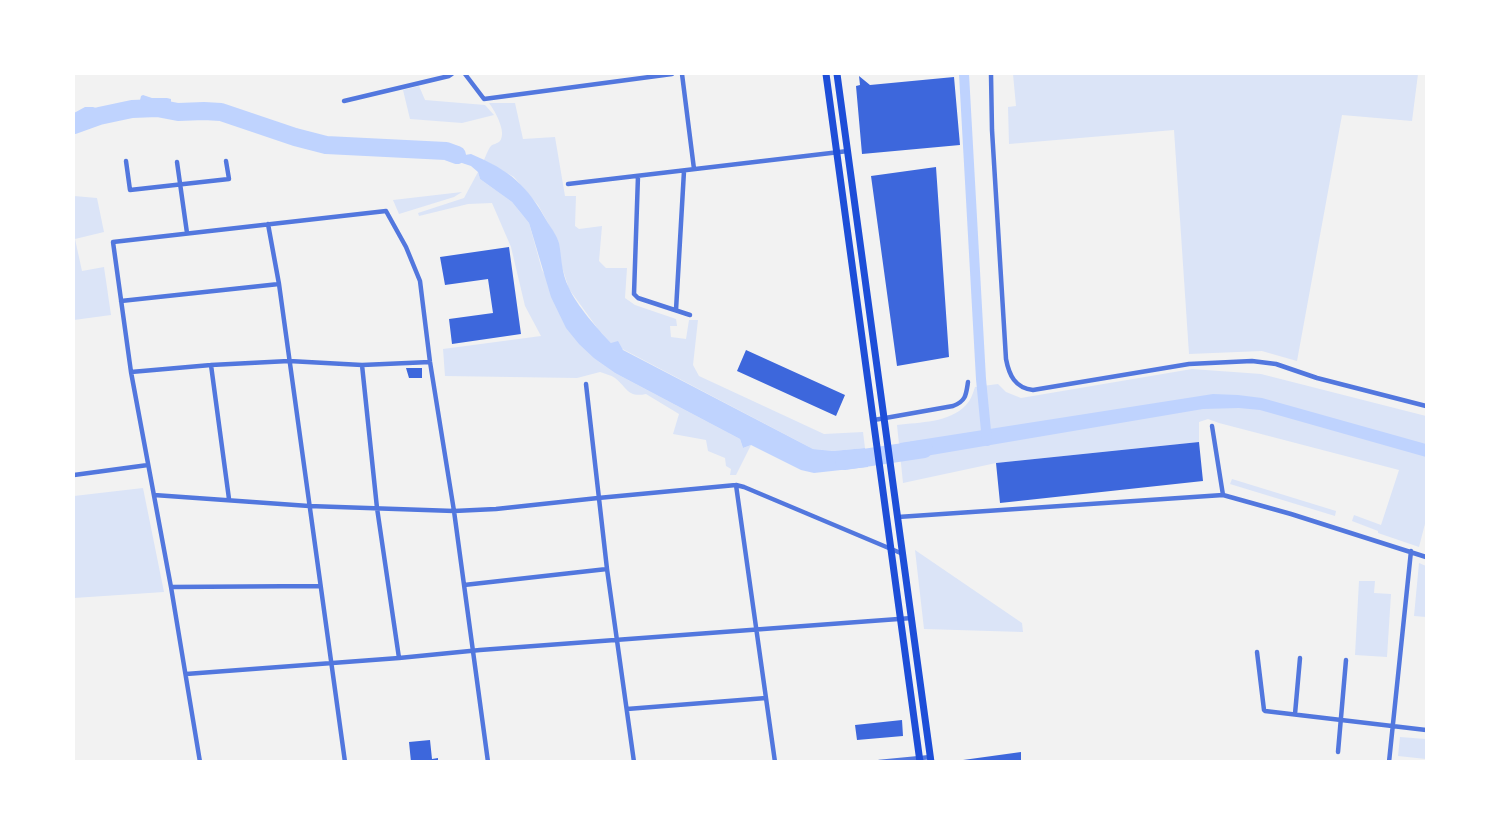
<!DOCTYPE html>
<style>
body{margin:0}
#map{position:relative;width:1500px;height:835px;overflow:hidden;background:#f2f2f2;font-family:"Libre Baskerville",serif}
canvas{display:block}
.frame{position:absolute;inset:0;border:75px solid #fff;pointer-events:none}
</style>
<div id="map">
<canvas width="1500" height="835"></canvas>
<div class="frame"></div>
</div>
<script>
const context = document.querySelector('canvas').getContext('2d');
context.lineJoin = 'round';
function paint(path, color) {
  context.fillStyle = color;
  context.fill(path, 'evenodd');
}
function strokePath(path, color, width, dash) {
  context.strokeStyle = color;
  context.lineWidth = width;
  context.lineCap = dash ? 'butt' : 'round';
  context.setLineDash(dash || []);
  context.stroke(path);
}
const green = new Path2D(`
 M 1013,74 L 1418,74 L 1412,121 L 1342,115 L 1297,361 L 1262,351 L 1189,354 L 1174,130 L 1009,144 L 1008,107 L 1016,106 Z
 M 419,86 L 425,100 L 485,105 L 494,115 L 462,123 L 410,119 L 403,90 Z
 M 489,103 L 515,103 L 523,139 L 555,137 L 565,196 L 576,196 L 575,226 L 579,229 L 602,226 L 599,261 L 606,268 L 627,268 L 625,298 L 635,305 L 676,319 L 677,326 L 670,326 L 671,337 L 686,339 L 689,320 L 698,320 L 693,365 L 699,376 L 824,434 L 863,432 L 865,448 L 833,451 L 813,449 L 611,343 L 598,329 L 569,289 L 562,267 L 558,241 L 538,205 L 514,177 L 484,160 C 486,156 488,149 491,146 C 493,144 497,144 500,141 C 507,132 495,111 489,103 Z
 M 478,172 L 480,179 L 512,202 L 529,223 L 542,270 L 595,359 L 615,373 L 740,439 L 743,448 L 751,445 L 736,475 L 730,475 L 731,469 L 726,466 L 725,458 L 708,451 L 706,440 L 673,434 L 679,414 L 646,394 C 627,398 627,387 615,378 C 611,375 605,374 600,372 L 577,378 L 445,376 L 443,349 L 541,336 L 525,306 L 511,247 L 492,203 L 468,204 L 419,216 L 418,213 L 464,198 Z
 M 462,192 L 454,197 L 399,214 L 393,200 Z
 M 74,196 L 97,198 L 104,232 L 75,239 L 82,271 L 104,267 L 111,315 L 74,320 Z
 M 1192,369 L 1261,374 L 1426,416 L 1426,520 L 1419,547 L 1378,533 L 1378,531 L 1352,521 L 1354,515 L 1381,525 L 1399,470 L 1219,423 L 1208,419 L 1199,422 L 1199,442 L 996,463 L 903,483 L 897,425 C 920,422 949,423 966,405 C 971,400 973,393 975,387 L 998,384 L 1006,392 L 1021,398 Z
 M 1232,479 L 1336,511 L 1335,516 L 1230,484 Z
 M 143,488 L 164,592 L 74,598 L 74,496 Z
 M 915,550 L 1022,623 L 1023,632 L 924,629 Z
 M 1419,563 L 1426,566 L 1426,617 L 1414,616 Z
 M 1359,581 L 1375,581 L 1374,593 L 1391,594 L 1387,657 L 1355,655 Z
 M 1400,737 L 1426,739 L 1426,759 L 1398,756 Z`);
const water = new Path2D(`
 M 143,95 L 152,98 L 167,98 L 171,99 L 171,106 L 162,108 L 139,105 L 141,96 Z
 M 85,107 L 93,107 L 96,108 C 98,116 92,125 83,123 L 74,130 L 74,113 Z
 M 428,145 L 435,147 L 436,149 L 443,150 L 447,148 L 464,150 L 465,155 L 471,154 C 511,171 527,185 548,223 C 552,229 557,236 559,243 C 562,259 561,272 569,288 C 577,306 597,328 611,343 L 618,341 L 623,350 L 813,449 L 833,451 L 865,448 L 868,467 L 814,473 L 801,470 L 751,445 L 743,448 L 740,439 L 615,373 L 595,359 L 579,344 L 566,328 L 551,297 L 529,223 L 512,202 L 480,179 L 478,172 L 471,166 L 459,162 L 456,158 L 451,157 L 447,153 L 440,157 L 431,148 L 427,148 Z
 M 1213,394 L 1238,395 L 1262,398 L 1426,444 L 1426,457 L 1260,410 L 1239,408 L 1203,409 L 902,460 L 900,443 Z`);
const canal = new Path2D(`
 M 964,74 L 981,379 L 987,441`);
const river = new Path2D(`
 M 74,125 L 99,116 L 132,109 L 157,108 L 178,112 L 204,111 L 221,112 L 295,137 L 326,145 L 446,151 L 457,155
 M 844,461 L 924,449`);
const building = new Path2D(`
 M 859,76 L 870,85 L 954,77 L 960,145 L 862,154 L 856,86 L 860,85 Z
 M 936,167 L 949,357 L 897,366 L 871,176 Z
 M 509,247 L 521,334 L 452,344 L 449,319 L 493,313 L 488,279 L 445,285 L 440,257 Z
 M 746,350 L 845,395 L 836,416 L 737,371 Z
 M 406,368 L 422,368 L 422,378 L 409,378 Z
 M 1199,442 L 1203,481 L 1000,503 L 996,463 Z
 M 902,720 L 903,736 L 857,740 L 855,725 Z
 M 430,740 L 432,759 L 438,758 L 438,762 L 411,762 L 409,742 Z
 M 1021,752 L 1021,762 L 963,762 L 963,760 Z`);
const minor = new Path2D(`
 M 465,74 L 484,99 L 672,74
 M 682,74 L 694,169
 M 991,74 L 992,130 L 1006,359 C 1009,375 1015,388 1033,390 L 1189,364 L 1252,361 L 1276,364 L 1317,378 L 1426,406
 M 344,101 L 449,76 L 452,74
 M 126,161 L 130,190 L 229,179 L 226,161
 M 177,162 L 187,233
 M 638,176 L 634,294 L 638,298 L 690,315
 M 568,184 L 848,151
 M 268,224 L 279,284 L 345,762
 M 121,301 L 279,284
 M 676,310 L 684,171
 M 211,365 L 229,499
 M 362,365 L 377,508 L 399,658
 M 131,372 L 211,365 L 289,361 L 362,365 L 430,362
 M 586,384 L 607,569 L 634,762
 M 874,420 L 953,406 C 966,401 966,395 968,382
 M 1212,426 L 1223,495
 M 74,475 L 148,465
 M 736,485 L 775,762
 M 154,495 L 309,506 L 454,511 L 496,509 L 598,498 L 736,485 L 744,487 L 903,554
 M 898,517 L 1223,495 L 1291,514 L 1426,557
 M 464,585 L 607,569
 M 171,587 L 320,586
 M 1257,652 L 1264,710 L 1265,711 L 1426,730
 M 186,674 L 399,658 L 480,650 L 912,618
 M 627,709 L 766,698
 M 1295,714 L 1300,658
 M 1338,752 L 1346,660
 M 200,762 L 171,587 L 131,372 L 113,242 L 386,211 L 406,247 L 420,281 L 430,362 L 454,511 L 488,762
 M 879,762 L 931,757
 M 1389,762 L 1411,551`);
const secondary = new Path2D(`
 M 826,74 L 920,762
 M 837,74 L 931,762`);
paint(green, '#dbe4f7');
paint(water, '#bfd3fe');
strokePath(canal, '#bfd3fe', 10);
strokePath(river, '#bfd3fe', 18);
paint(building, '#3d67dc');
strokePath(minor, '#5277de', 4.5);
strokePath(secondary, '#1d4ed8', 7);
</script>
